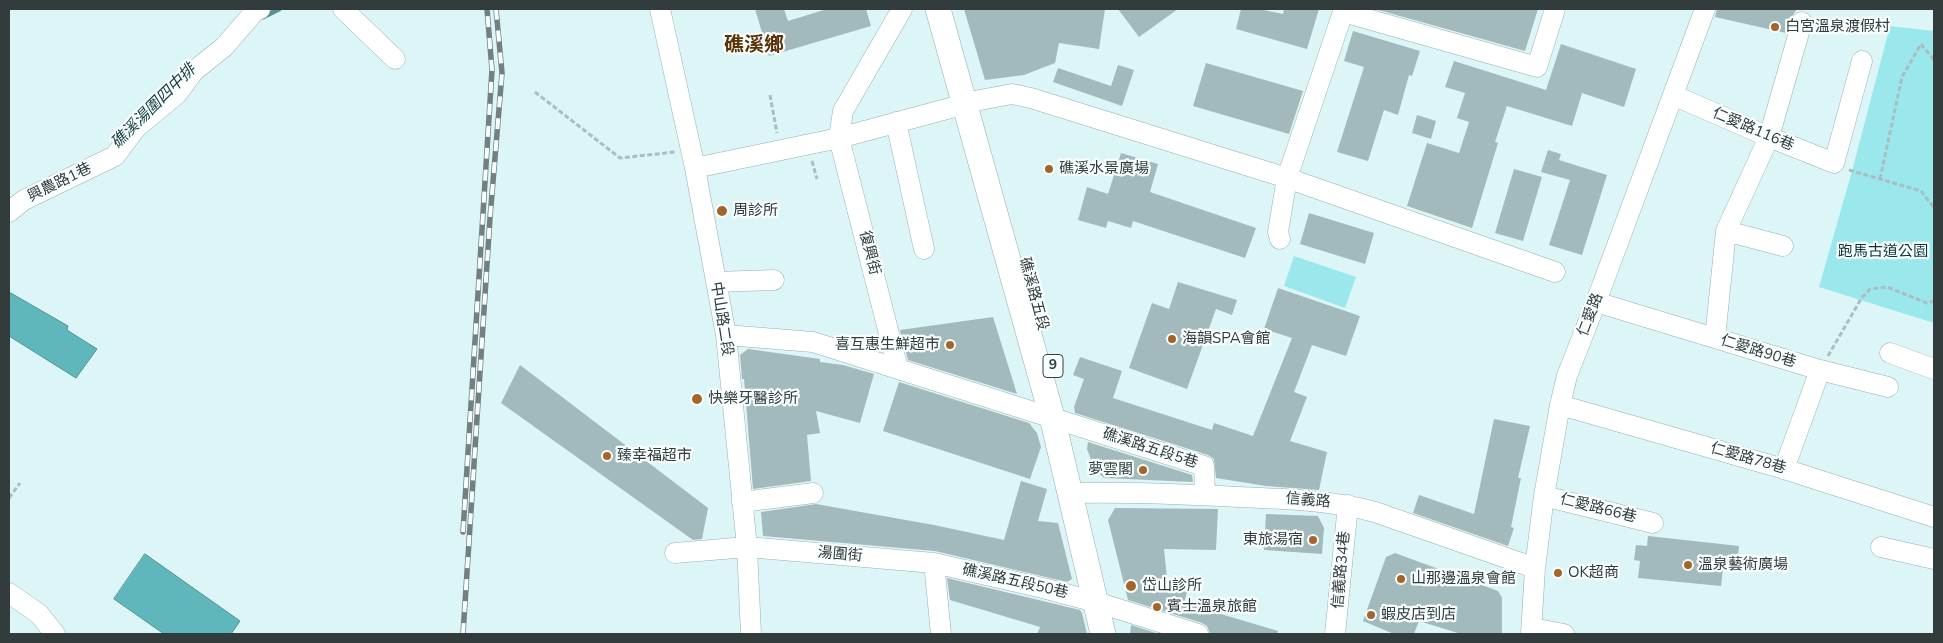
<!DOCTYPE html>
<meta charset="utf-8">
<style>
body{margin:0}
#map{position:relative;width:1943px;height:643px;overflow:hidden;background:#dcf6f7;font-family:"Nunito Sans",sans-serif}
canvas{display:block}
.frame{position:absolute;inset:0;border:10px solid #323c3d;pointer-events:none}
</style>
<div id="map">
<canvas width="1943" height="643"></canvas>
<div class="frame"></div>
</div>
<script>
const context = document.querySelector('canvas').getContext('2d');
context.lineJoin = 'round';
function paint(path, color) {
  context.fillStyle = color;
  context.fill(path, 'evenodd');
}
function strokePath(path, color, width, dash) {
  context.strokeStyle = color;
  context.lineWidth = width;
  context.lineCap = dash ? 'butt' : 'round';
  context.setLineDash(dash || []);
  context.stroke(path);
}
function label(font, color, halo, rows, align = 'center') {
  context.font = font + ' "Nunito Sans","Noto Sans TC",sans-serif';
  context.lineWidth = 4.5;
  context.setLineDash([]);
  context.textBaseline = 'middle';
  context.strokeStyle = halo;
  context.fillStyle = color;
  for (const [text, x, y, turn = 0] of rows) {
    context.save();
    context.translate(x, y);
    context.rotate((+turn || 0) * Math.PI / 180);
    context.textAlign = isNaN(turn) ? turn : align;
    if (halo) context.strokeText(text, 0, 0);
    context.fillText(text, 0, 0);
    context.restore();
  }
}
const green = new Path2D(`
 M 1890,26 L 1934,31 L 1934,323 L 1819,287 L 1852,171 Z
 M 1294,256 L 1356,277 L 1345,308 L 1284,286 Z`);
const water = new Path2D(`
 M 9,292 L 68,326 L 67,330 L 97,349 L 76,378 L 9,336 Z
 M 145,554 L 240,621 L 231,634 L 164,634 L 114,599 Z`);
const stream = new Path2D(`
 M 263,17 L 279,9`);
const building = new Path2D(`
 M 755,9 L 784,9 L 788,21 L 827,9 L 866,9 L 871,26 L 769,56 Z
 M 964,9 L 1105,9 L 1099,49 L 1059,43 L 1055,63 L 1024,75 L 985,80 Z
 M 1118,9 L 1178,9 L 1139,37 Z
 M 1241,9 L 1259,9 L 1283,14 L 1284,9 L 1319,9 L 1307,49 L 1236,29 Z
 M 1375,9 L 1538,9 L 1525,51 Z
 M 1717,9 L 1797,9 L 1791,18 L 1786,33 L 1715,17 Z
 M 1353,31 L 1420,51 L 1412,76 L 1409,75 L 1398,115 L 1384,110 L 1368,161 L 1337,152 L 1364,67 L 1344,61 Z
 M 1561,44 L 1636,69 L 1624,107 L 1582,93 L 1572,126 L 1507,106 L 1495,142 L 1498,143 L 1472,228 L 1407,206 L 1427,143 L 1459,153 L 1469,122 L 1457,118 L 1465,93 L 1445,87 L 1454,61 L 1546,90 Z
 M 1206,63 L 1303,91 L 1289,134 L 1193,106 Z
 M 1118,65 L 1134,70 L 1122,106 L 1053,82 L 1058,68 L 1111,86 Z
 M 1417,115 L 1436,121 L 1431,139 L 1412,133 Z
 M 1548,150 L 1561,154 L 1559,160 L 1607,175 L 1582,255 L 1549,245 L 1570,180 L 1541,172 Z
 M 1121,153 L 1158,164 L 1150,192 L 1256,228 L 1245,258 L 1133,221 L 1131,228 L 1108,221 L 1106,228 L 1078,220 L 1087,187 L 1108,194 Z
 M 1514,169 L 1542,177 L 1523,241 L 1495,233 Z
 M 1309,213 L 1374,233 L 1365,264 L 1300,244 Z
 M 1178,282 L 1237,300 L 1232,315 L 1216,309 L 1187,389 L 1129,368 L 1152,303 L 1169,309 Z
 M 1278,288 L 1360,316 L 1346,356 L 1312,345 L 1294,392 L 1307,397 L 1290,441 L 1327,452 L 1319,490 L 1266,486 L 1216,478 L 1214,459 L 1208,455 L 1075,413 L 1074,407 L 1084,379 L 1073,375 L 1080,357 L 1122,371 L 1113,398 L 1212,430 L 1214,423 L 1253,436 L 1292,338 L 1264,329 Z
 M 993,317 L 1017,394 L 908,360 L 900,330 Z
 M 748,349 L 820,359 L 820,362 L 843,365 L 874,374 L 860,423 L 816,411 L 820,433 L 807,435 L 811,481 L 753,489 L 744,379 L 742,379 L 740,355 Z
 M 520,365 L 708,508 L 702,539 L 693,540 L 501,403 Z
 M 899,382 L 1029,423 L 1037,433 L 1041,447 L 1030,479 L 883,431 Z
 M 1494,419 L 1530,426 L 1518,478 L 1521,478 L 1511,527 L 1514,528 L 1508,546 L 1413,513 L 1419,495 L 1474,514 Z
 M 1088,442 L 1192,475 L 1193,482 L 1104,478 L 1095,470 L 1087,449 Z
 M 1021,481 L 1047,489 L 1038,521 L 1058,523 L 1072,579 L 1067,582 L 935,551 L 763,536 L 761,512 L 816,504 L 934,525 L 1004,540 Z
 M 1115,508 L 1218,509 L 1216,550 L 1164,549 L 1168,588 L 1187,592 L 1184,603 L 1278,631 L 1277,634 L 1210,634 L 1207,626 L 1202,623 L 1128,600 L 1108,520 Z
 M 1266,514 L 1318,516 L 1324,528 L 1322,554 L 1264,550 Z
 M 1648,536 L 1739,546 L 1737,570 L 1723,569 L 1721,586 L 1638,578 L 1640,561 L 1634,560 L 1636,545 L 1647,546 Z
 M 1395,553 L 1498,591 L 1502,598 L 1502,634 L 1461,634 L 1419,621 L 1414,634 L 1394,634 L 1363,621 L 1386,557 Z
 M 947,578 L 1080,610 L 1082,613 L 1087,634 L 1037,634 L 1040,627 L 950,600 Z
 M 1131,625 L 1159,634 L 1130,634 Z`);
const path = new Path2D(`
 M 535,92 L 620,158 L 675,152
 M 770,95 L 777,133
 M 812,161 L 817,179
 M 1849,170 L 1921,191 L 1934,208
 M 1880,179 L 1902,77 L 1921,44 L 1934,60
 M 1828,356 L 1861,299 L 1870,289 L 1887,287 L 1927,303 L 1934,301
 M 9,498 L 20,483`);
const minor = new Path2D(`
 M 343,9 L 395,59
 M 660,9 L 695,168 L 726,335 L 747,547 L 751,634
 M 1343,12 L 1537,67 L 1555,9
 M 1673,95 L 1769,137 L 1834,163 L 1862,61
 M 896,122 L 924,249
 M 695,168 L 839,138 L 980,100 L 1012,94 L 1031,98 L 1287,178 L 1555,272
 M 9,212 L 24,200 L 115,156 L 136,128 L 177,94 L 194,71 L 224,47 L 256,10 L 260,9
 M 1726,231 L 1783,246
 M 1280,239 L 1278,232 L 1287,178 L 1344,9
 M 716,282 L 774,280
 M 1596,302 L 1820,370 L 1784,469
 M 726,335 L 813,342 L 1204,466 L 1205,495
 M 1715,338 L 1726,231 L 1769,137 L 1802,22
 M 1890,353 L 1934,369
 M 898,369 L 839,138 L 843,111 L 902,9
 M 1820,370 L 1888,387
 M 1560,405 L 1784,469 L 1934,517
 M 1070,493 C 1126,492 1183,494 1239,497 C 1284,499 1331,500 1375,512 L 1535,568
 M 1544,496 L 1653,523
 M 742,502 L 813,493
 M 1881,547 L 1934,559
 M 675,553 L 747,547 L 934,563 L 1043,588 L 1096,602 L 1198,634
 M 934,563 L 941,634
 M 9,593 L 39,614 L 55,634
 M 1532,628 L 1564,634
 M 1335,634 L 1348,505
 M 1531,634 L 1535,568 L 1544,496 L 1560,405 L 1567,376 L 1596,302 L 1705,9`);
const major = new Path2D(`
 M 938,9 L 1052,417 L 1103,634`);
const rail = new Path2D(`
 M 463,532 L 492,70 L 487,9
 M 463,634 L 490,218 L 502,73 L 496,9`);
const markers = [
 [1775,27,5,"#a4652d"],
 [1049,169,5,"#a4652d"],
 [722,211,6,"#a4652d"],
 [1172,339,5,"#a4652d"],
 [950,345,5,"#a4652d"],
 [697,399,6,"#a4652d"],
 [607,456,5,"#a4652d"],
 [1143,470,5,"#a4652d"],
 [1313,540,5,"#a4652d"],
 [1688,565,5,"#a4652d"],
 [1558,573,5,"#a4652d"],
 [1401,579,5,"#a4652d"],
 [1131,586,6,"#a4652d"],
 [1157,607,5,"#a4652d"],
 [1371,615,5,"#a4652d"]
];
const shields = [
 [1053,366,20]
];
const shieldNames = [
 ["9",1053,366]
];
const poiNames = [
 ["白宮溫泉渡假村",1785,27],
 ["礁溪水景廣場",1059,169],
 ["周診所",733,211],
 ["海韻SPA會館",1182,339],
 ["喜互惠生鮮超市",940,345,"right"],
 ["快樂牙醫診所",708,399],
 ["臻幸福超市",617,456],
 ["夢雲閣",1133,470,"right"],
 ["東旅湯宿",1303,540,"right"],
 ["溫泉藝術廣場",1698,565],
 ["OK超商",1568,573],
 ["山那邊溫泉會館",1411,579],
 ["岱山診所",1142,586],
 ["賓士溫泉旅館",1167,607],
 ["蝦皮店到店",1381,615]
];
const streetNames = [
 ["仁愛路116巷",1753,130,23],
 ["興農路1巷",60,183,-26],
 ["復興街",869,253,76],
 ["礁溪路五段",1033,294,75],
 ["仁愛路",1591,315,-69],
 ["中山路二段",721,319,81],
 ["仁愛路90巷",1758,352,17],
 ["礁溪路五段5巷",1150,449,18],
 ["仁愛路78巷",1748,459,16],
 ["信義路",1308,501,5],
 ["仁愛路66巷",1598,509,14],
 ["湯圍街",840,555,5],
 ["信義路34巷",1342,570,-85],
 ["礁溪路五段50巷",1015,582,13]
];
const parkNames = [
 ["跑馬古道公園",1883,252]
];
const waterNames = [
 ["礁溪湯圍四中排",154,107,-45]
];
const districtNames = [
 ["礁溪鄉",754,46]
];
paint(green, '#9be8ec');
paint(water, '#60b7bb');
strokePath(water, '#529295', 1);
strokePath(stream, '#529295', 5);
paint(building, '#a2babc');
strokePath(minor, '#97afb1', 21);
strokePath(major, '#97afb1', 26);
strokePath(path, '#a8bebf', 3, [5, 2.5]);
strokePath(minor, '#fff', 20);
strokePath(major, '#fff', 25);
strokePath(rail, '#718182', 5.5);
strokePath(rail, '#f9fefe', 4, [11]);
for (const [x, y, r, color] of markers) {
  const dot = new Path2D();
  dot.arc(x, y, r, 0, 2 * Math.PI);
  context.fillStyle = color;
  context.fill(dot);
  strokePath(dot, '#f9fefe', 2);
}
for (const [x, y, w] of shields) {
  const box = new Path2D();
  box.roundRect(x - w / 2, y - 11.5, w, 23, 4);
  context.fillStyle = '#f9fefe';
  context.fill(box);
  strokePath(box, '#323c3d', 1);
}
label('bold 14px', '#323c3d', null, shieldNames);
label('15px', '#323c3d', '#f9fefe', poiNames, 'left');
label('15px', '#323c3d', '#f9fefe', streetNames);
label('15px', '#083436', '#f9fefe', parkNames);
label('italic 16px', '#194244', '#f9fefe', waterNames);
label('bold 20px', '#5b3106', '#f9fefe', districtNames);
</script>
